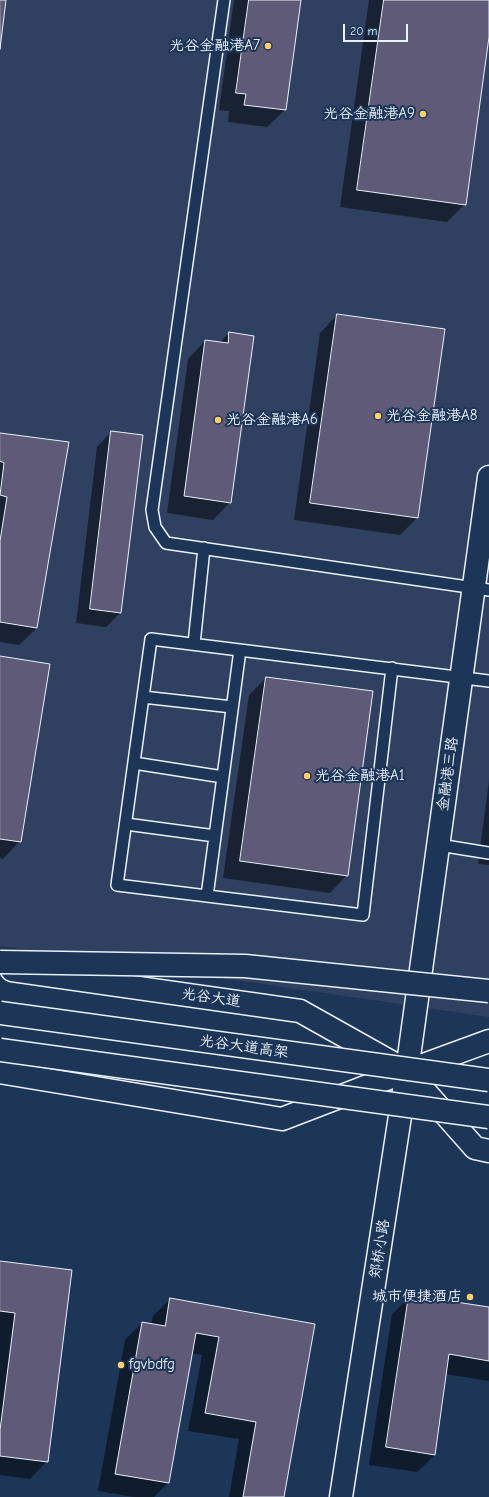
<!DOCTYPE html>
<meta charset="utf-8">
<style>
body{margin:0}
#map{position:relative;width:489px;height:1497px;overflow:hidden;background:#1d3557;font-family:"Comic Neue",sans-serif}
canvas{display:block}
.scale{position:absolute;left:343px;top:24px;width:65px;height:18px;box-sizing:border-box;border:2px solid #e8f1f8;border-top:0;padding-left:5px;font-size:12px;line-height:14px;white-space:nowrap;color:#e8f1f8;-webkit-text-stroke:3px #1d3557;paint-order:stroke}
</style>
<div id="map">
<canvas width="489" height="1497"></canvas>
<div class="scale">20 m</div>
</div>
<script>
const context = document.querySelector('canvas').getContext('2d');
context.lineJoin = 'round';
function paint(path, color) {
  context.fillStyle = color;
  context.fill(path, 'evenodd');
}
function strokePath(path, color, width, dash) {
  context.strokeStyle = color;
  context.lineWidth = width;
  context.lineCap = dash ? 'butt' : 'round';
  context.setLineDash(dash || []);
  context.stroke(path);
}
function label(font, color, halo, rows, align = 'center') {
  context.font = font + ' "Comic Neue","LXGW WenKai TC",sans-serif';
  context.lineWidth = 4;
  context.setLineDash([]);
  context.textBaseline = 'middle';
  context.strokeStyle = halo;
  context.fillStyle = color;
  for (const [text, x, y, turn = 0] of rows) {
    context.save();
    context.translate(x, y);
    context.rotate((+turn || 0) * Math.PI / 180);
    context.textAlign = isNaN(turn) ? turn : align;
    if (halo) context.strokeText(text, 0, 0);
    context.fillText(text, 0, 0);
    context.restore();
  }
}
const built = new Path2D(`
 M 0,0 L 489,0 L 489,1017 L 0,946 Z`);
const shadow = new Path2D(`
 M 234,0 L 300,0 L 285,110 L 267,127 L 228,122 L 229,111 L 219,110 Z
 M 369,0 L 489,0 L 489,30 L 465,204 L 447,222 L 340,207 Z
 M 337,315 L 417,518 L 400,535 L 294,520 L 320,333 Z
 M 229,333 L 230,502 L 213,520 L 167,513 L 188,359 L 205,341 L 219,343 Z
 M 111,432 L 142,436 L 120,613 L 106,627 L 76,623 L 97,447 Z
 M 0,434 L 68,443 L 37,628 L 19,645 L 0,642 Z
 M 0,657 L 20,841 L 3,859 L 0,858 Z
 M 266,678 L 347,875 L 330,893 L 223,878 L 249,695 Z
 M 489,781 L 489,865 L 478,864 Z
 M 0,1262 L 71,1271 L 47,1461 L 30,1479 L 0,1475 Z
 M 410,1297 L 489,1308 L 489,1381 L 445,1374 L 435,1455 L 417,1472 L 369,1465 L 392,1314 Z
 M 170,1299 L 314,1324 L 283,1497 L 229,1497 L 239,1439 L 188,1431 L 202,1355 L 191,1353 L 168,1483 L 154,1497 L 134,1497 L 98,1491 L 125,1340 L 142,1323 L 151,1325 L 153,1316 Z`);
const building = new Path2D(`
 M 0,0 L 6,0 L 0,49 Z
 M 249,0 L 301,0 L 286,110 L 244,105 L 246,94 L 236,93 Z
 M 384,0 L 489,0 L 489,37 L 466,205 L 357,190 Z
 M 337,314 L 445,329 L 418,518 L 310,503 Z
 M 229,332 L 254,336 L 231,503 L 184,496 L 205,340 L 228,343 Z
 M 111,431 L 143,435 L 121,613 L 90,609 Z
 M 0,433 L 69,442 L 37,628 L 0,622 L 0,541 L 7,497 L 0,495 L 4,463 L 0,461 Z
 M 0,656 L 50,664 L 21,842 L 0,839 Z
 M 266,677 L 373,691 L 348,876 L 240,861 Z
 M 0,1261 L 72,1270 L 48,1462 L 0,1456 L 0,1430 L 15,1313 L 0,1311 Z
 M 409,1295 L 489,1307 L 489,1361 L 449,1354 L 435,1455 L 386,1447 Z
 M 170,1298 L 315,1324 L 284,1497 L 243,1497 L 256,1422 L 205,1413 L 219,1337 L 196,1333 L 169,1483 L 115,1474 L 142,1322 L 165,1326 Z`);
const service = new Path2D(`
 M 224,0 L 152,510 L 155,527 L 166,543 L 489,590
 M 194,644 L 204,548
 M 392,668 L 363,915 L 117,885 L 151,639 L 489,681
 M 143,697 L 232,707
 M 134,763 L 223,777
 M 126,824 L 215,836
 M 439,845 L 489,853
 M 207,896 L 240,650`);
const minor = new Path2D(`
 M 341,1497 L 407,1071 L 489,477`);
const primary = new Path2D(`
 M 12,970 L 300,1011 L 407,1071 L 489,1041
 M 0,1072 L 282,1119 L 407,1071 L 475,1148 L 489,1151`);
const trunkBridge = new Path2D(`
 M 0,962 L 245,966 L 489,991
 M 0,1013 L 489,1080
 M 0,1050 L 489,1117`);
const markers = [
 [268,46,4,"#ffd166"],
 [423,114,4,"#ffd166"],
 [378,416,4,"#ffd166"],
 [218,420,4,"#ffd166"],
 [307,776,4,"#ffd166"],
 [470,1297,4,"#ffd166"],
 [121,1365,4,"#ffd166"]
];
const poiNames = [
 ["光谷金融港A7",260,46,"right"],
 ["光谷金融港A9",415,114,"right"],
 ["光谷金融港A8",386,416],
 ["光谷金融港A6",226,420],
 ["光谷金融港A1",315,776],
 ["城市便捷酒店",462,1297,"right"],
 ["fgvbdfg",129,1365]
];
const streetNames = [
 ["金融港三路",448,774,-82],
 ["光谷大道",211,998,8],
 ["光谷大道高架",244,1047,8],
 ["郑桥小路",380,1249,-81]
];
paint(built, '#304061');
paint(shadow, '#0007');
paint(building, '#5e5a78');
strokePath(building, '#e8f1f8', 1);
strokePath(service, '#e8f1f8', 14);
strokePath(minor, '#e8f1f8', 25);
strokePath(primary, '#e8f1f8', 25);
strokePath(service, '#1d3557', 11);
strokePath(minor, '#1d3557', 22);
strokePath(primary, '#1d3557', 22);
strokePath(trunkBridge, '#e8f1f8', 25, []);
strokePath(trunkBridge, '#1d3557', 22);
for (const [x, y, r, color] of markers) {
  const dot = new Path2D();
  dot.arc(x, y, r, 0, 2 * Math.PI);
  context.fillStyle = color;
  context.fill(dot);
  strokePath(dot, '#1d3557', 1.5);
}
label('15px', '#e8f1f8', '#1d3557', poiNames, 'left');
label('15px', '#e8f1f8', '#1d3557', streetNames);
</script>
